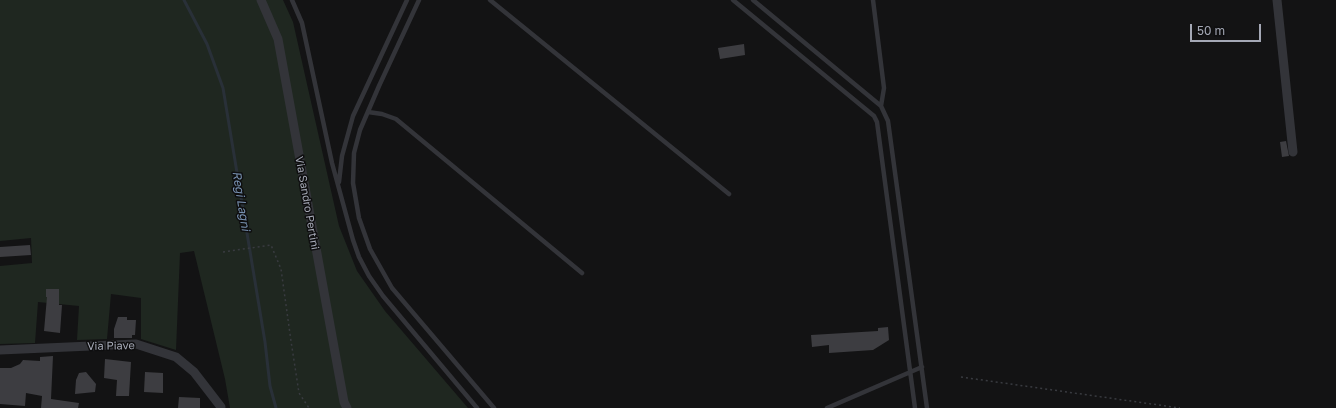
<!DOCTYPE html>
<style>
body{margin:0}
#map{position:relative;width:1336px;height:408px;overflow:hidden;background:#131314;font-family:"Golos Text",sans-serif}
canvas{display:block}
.scale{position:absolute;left:1190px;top:24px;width:71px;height:18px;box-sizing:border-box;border:2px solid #a4a8b5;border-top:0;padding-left:5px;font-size:12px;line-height:14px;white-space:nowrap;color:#a4a8b5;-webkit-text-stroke:3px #0e0e0f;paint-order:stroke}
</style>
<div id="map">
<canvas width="1336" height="408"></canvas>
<div class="scale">50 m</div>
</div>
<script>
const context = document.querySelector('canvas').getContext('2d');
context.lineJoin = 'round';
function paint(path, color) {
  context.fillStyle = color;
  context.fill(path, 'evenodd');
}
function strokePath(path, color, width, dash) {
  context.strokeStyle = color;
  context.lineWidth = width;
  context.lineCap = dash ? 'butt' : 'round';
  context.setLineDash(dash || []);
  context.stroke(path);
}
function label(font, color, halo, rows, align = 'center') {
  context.font = font + ' "Golos Text",sans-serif';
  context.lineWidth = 3;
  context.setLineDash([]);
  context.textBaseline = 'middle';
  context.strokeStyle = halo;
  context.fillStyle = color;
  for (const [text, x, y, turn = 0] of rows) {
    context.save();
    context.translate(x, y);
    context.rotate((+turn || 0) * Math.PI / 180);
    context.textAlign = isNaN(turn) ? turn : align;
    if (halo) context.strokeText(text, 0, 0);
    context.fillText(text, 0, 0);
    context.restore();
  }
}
const green = new Path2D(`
 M 0,0 L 283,0 L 293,22 L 339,226 L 357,271 L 385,311 L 468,408 L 230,408 L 225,379 L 194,251 L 180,253 L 176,350 L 141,339 L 141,298 L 111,294 L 107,339 L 77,340 L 79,306 L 38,302 L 35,343 L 0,344 L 0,266 L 32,263 L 31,238 L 0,241 Z`);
const stream = new Path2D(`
 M 184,0 L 207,44 L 223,88 L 265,342 L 270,386 L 276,408`);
const building = new Path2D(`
 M 744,44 L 745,55 L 720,59 L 718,48 Z
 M 1286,141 L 1289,156 L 1282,157 L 1280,142 Z
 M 30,245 L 31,255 L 0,257 L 0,247 Z
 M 46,289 L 59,289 L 59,305 L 62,305 L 60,333 L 44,331 L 47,297 L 46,297 Z
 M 118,317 L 127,317 L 127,320 L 136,320 L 135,335 L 132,335 L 132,338 L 114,338 L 114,329 Z
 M 888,327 L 889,340 L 873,350 L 829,353 L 829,345 L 812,347 L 811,335 L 878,331 L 878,328 Z
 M 53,356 L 51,399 L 79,403 L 78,408 L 41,408 L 42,396 L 26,393 L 25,406 L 0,404 L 0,368 L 11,368 L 20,364 L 23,360 L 40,361 L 40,357 Z
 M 105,359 L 131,362 L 129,396 L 116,396 L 117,380 L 104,378 Z
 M 86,372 L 96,384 L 95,392 L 75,394 L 76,380 L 79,373 Z
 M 145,372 L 163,373 L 163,393 L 144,392 Z
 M 179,397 L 200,398 L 200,408 L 178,408 Z`);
const path = new Path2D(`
 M 223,252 L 271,245 L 281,269 L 291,341 L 299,393 L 309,408
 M 961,377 L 1180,408`);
const lane = new Path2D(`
 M 292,0 L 302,23 L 332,163 L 353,240 L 359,257 L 369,276 L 383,296 L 477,408
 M 419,0 L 379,86 L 360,130 L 354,153 L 353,183 L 359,218 L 370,249 L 392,288 L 494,408
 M 490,0 L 729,194
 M 733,0 L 874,116 L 877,122 L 915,408
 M 753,0 L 881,106 L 888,121 L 927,408
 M 873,0 L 884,88 L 881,106
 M 368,112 L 382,114 L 396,119 L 582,273
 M 339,182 L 342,156 L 353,116 L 407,0
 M 827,408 L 922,367`);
const street = new Path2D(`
 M 261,0 L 278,39 L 344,402 L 347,408
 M 1277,0 L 1293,152
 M 0,350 L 136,344 L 176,357 L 194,372 L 221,407`);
const streetNames = [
 ["Via Sandro Pertini",307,203,80],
 ["Via Piave",111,346,-1]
];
const waterNames = [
 ["Regi Lagni",241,201,81]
];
paint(green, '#1f2720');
strokePath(stream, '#293038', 3);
paint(building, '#3d3d41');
strokePath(path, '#393b40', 1.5, [2, 3]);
strokePath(lane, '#333439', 4.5);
strokePath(street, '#333439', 9);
label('11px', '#a4a8b5', '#0e0e0f', streetNames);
label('italic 12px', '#7993b2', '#0e0e0f', waterNames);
</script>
